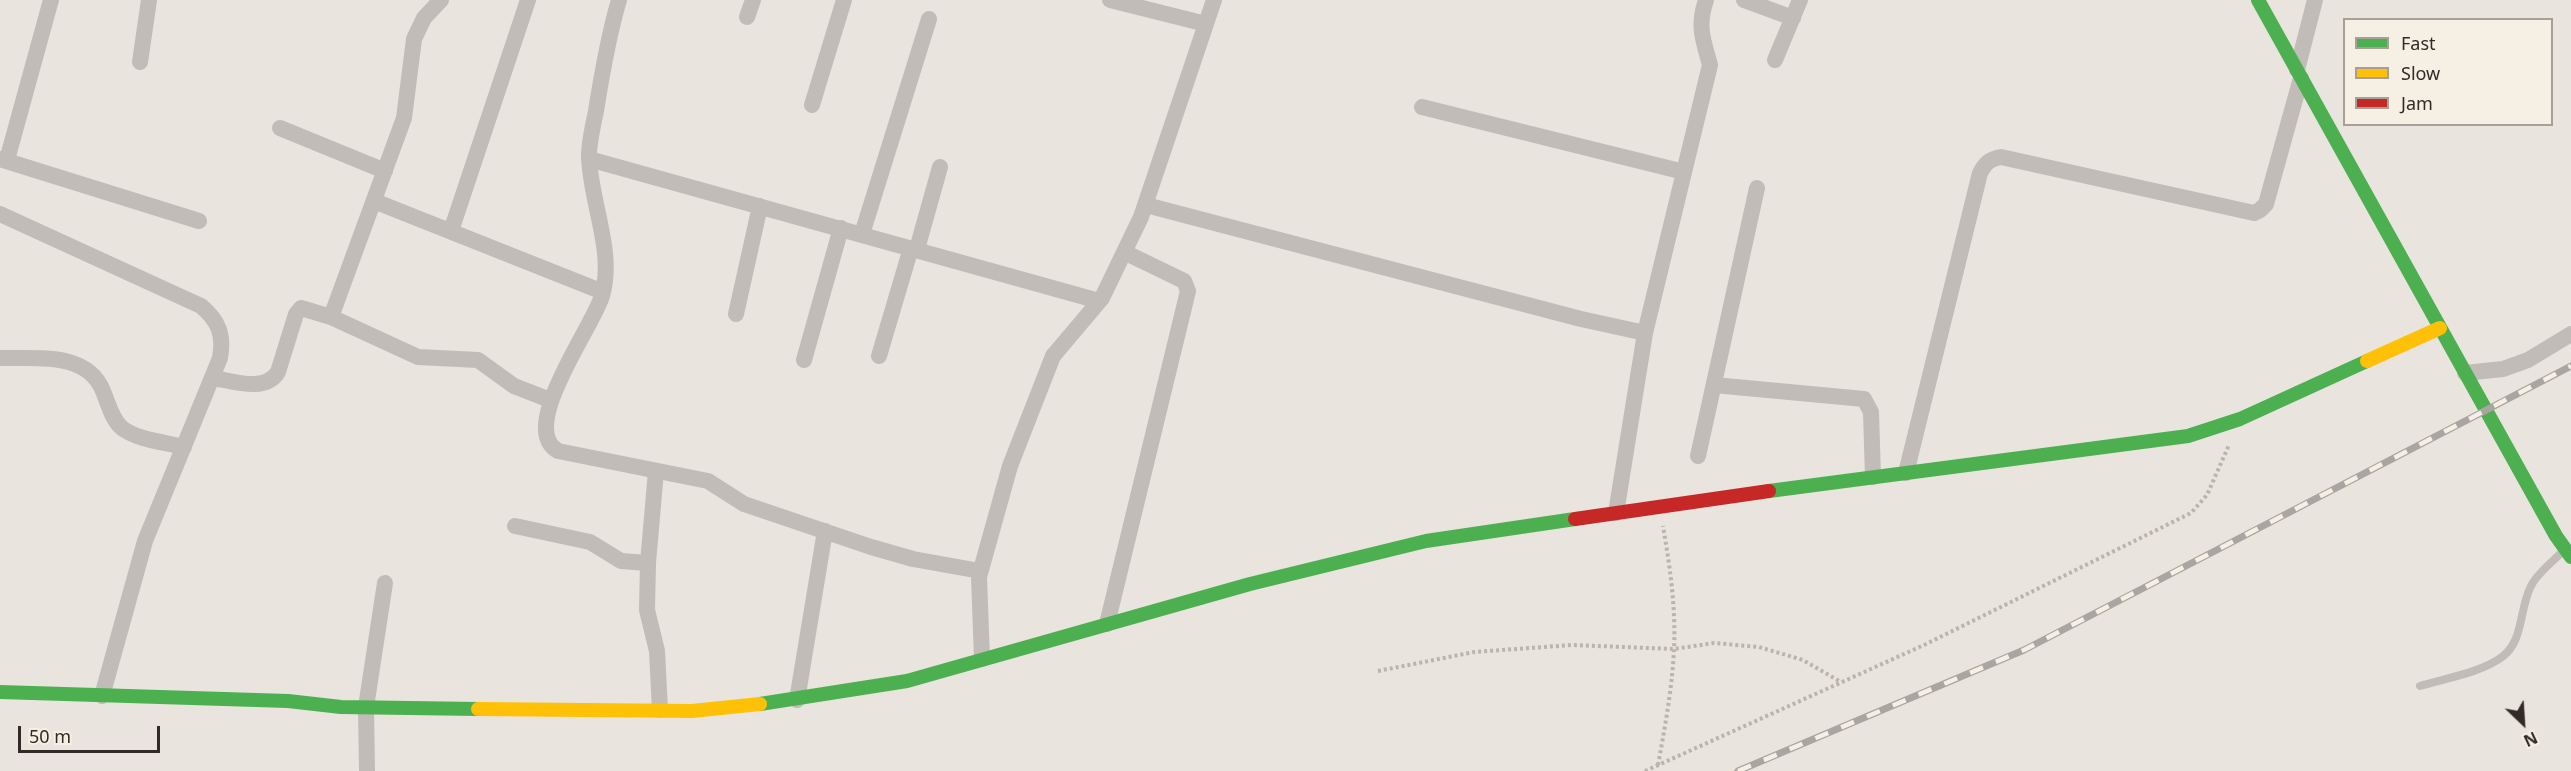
<!DOCTYPE html>
<style>
body{margin:0}
#map{position:relative;width:2571px;height:771px;overflow:hidden;background:#e9e4dd;font-family:"Noto Sans",sans-serif}
canvas{display:block}
.legend{position:absolute;left:2343px;top:18px;width:210px;height:108px;box-sizing:border-box;background:#f6efe4;border:2px solid #a7a098;margin:0;padding:8px 10px;list-style:none;font-size:18px;color:#312a26}
.legend li{display:flex;align-items:center;gap:12px;height:30px}
.legend b{width:30px;border:2px solid #a7a098}
.north{position:absolute;left:2493px;top:693px;width:60px;height:60px;-webkit-text-stroke:4px #f6efe4;paint-order:stroke;rotate:155deg;font-size:16px;font-weight:700;line-height:24px;text-align:center;color:#312a26}
.north::after{content:'';display:block;margin:auto;width:21px;height:27px;background:#312a26;clip-path:polygon(50% 0,100% 100%,50% 72%,0 100%)}
.scale{position:absolute;left:18px;top:726px;width:142px;height:27px;box-sizing:border-box;border:3px solid #312a26;border-top:0;padding-left:8px;font-size:18px;line-height:21px;white-space:nowrap;color:#312a26;-webkit-text-stroke:4px #f6efe4;paint-order:stroke}
</style>
<div id="map">
<canvas width="2571" height="771"></canvas>
<ul class="legend">
<li><b style="height:8px;background:#4caf50"></b>Fast</li>
<li><b style="height:8px;background:#ffc107"></b>Slow</li>
<li><b style="height:8px;background:#c62828"></b>Jam</li>
</ul>
<div class="north">N</div>
<div class="scale">50 m</div>
</div>
<script>
const context = document.querySelector('canvas').getContext('2d');
context.lineJoin = 'round';
function strokePath(path, color, width, dash) {
  context.strokeStyle = color;
  context.lineWidth = width;
  context.lineCap = dash ? 'butt' : 'round';
  context.setLineDash(dash || []);
  context.stroke(path);
}
const path = new Path2D(`
 M 1378,671 L 1474,652 L 1572,645 L 1674,649 L 1714,643 L 1759,647 L 1803,660 L 1841,682
 M 1658,765 C 1665,727 1672,689 1674,650 C 1676,608 1670,567 1663,526
 M 1645,771 L 1924,645 L 2191,513 L 2207,495 L 2229,445`);
const lane = new Path2D(`
 M 2420,686 C 2446,678 2480,673 2502,657 C 2524,641 2519,609 2531,586 C 2537,573 2555,560 2565,549`);
const street = new Path2D(`
 M 619,0 C 608,37 602,73 596,111 C 593,126 589,142 589,156 C 590,202 615,251 602,296 C 593,327 517,428 558,451 L 708,481 L 744,504 L 871,547 L 913,559 L 980,571
 M 1110,0 L 1206,24
 M 1744,0 L 1793,18
 M 747,17 L 753,0
 M 1775,60 L 1800,0
 M 140,62 L 149,0
 M 2297,70 L 2315,0
 M 812,105 L 844,0
 M 1422,107 L 1684,172
 M 280,128 L 385,171
 M 0,159 L 199,221
 M 589,159 L 1099,301
 M 7,160 L 51,0
 M 374,201 L 603,292
 M 1146,205 L 1581,319 L 1645,333
 M 0,214 L 201,306 C 219,321 224,335 220,358 L 145,541 L 102,696
 M 451,231 L 528,0
 M 862,234 L 929,19
 M 917,249 L 940,167
 M 736,314 L 760,206
 M 331,317 L 404,118 L 414,39 L 424,18 L 441,0
 M 879,356 L 911,248
 M 0,358 C 36,359 87,351 103,391 C 108,403 112,420 122,428 C 137,440 165,442 184,447
 M 804,360 L 841,228
 M 2465,373 L 2503,369 L 2528,360 L 2571,334
 M 213,378 C 233,381 265,393 278,372 L 296,314 L 301,308 L 331,317 L 418,357 L 478,360 L 514,386 L 550,400
 M 1714,385 L 1864,399 L 1871,412 L 1873,477
 M 1698,456 L 1757,188
 M 656,471 L 648,563 L 647,610 L 657,651 L 660,710
 M 1906,473 L 1980,173 C 1985,163 1990,159 2001,157 L 2254,213 L 2260,210 L 2266,204 L 2301,78
 M 1616,513 L 1645,333 L 1710,65 C 1703,39 1697,27 1706,0
 M 515,526 L 590,542 L 621,561 L 648,563
 M 1107,624 L 1188,291 L 1184,281 L 1124,252
 M 982,659 L 979,577 L 1010,466 L 1053,356 L 1102,298 L 1141,217 L 1214,0
 M 797,700 L 825,531
 M 367,771 L 366,707 L 385,583`);
const fast = new Path2D(`
 M 2258,0 L 2556,536 L 2571,557
 M 1769,491 L 2188,436 L 2240,419 L 2367,361
 M 0,692 L 288,701 L 341,707 L 478,709
 M 760,704 L 907,681 L 1250,584 L 1426,541 L 1575,519`);
const slow = new Path2D(`
 M 2367,361 L 2440,328
 M 478,709 L 692,711 L 760,704`);
const jam = new Path2D(`
 M 1575,519 L 1769,491`);
const rail = new Path2D(`
 M 1738,771 L 2024,650 L 2571,366`);
strokePath(path, '#bab4af', 4, [3, 3]);
strokePath(lane, '#c1bcb7', 8);
strokePath(street, '#c1bcb7', 16);
strokePath(fast, '#4caf50', 14);
strokePath(slow, '#ffc107', 14);
strokePath(jam, '#c62828', 14);
strokePath(rail, '#a9a5a1', 7);
strokePath(rail, '#f6efe4', 4.5, [14]);
</script>
